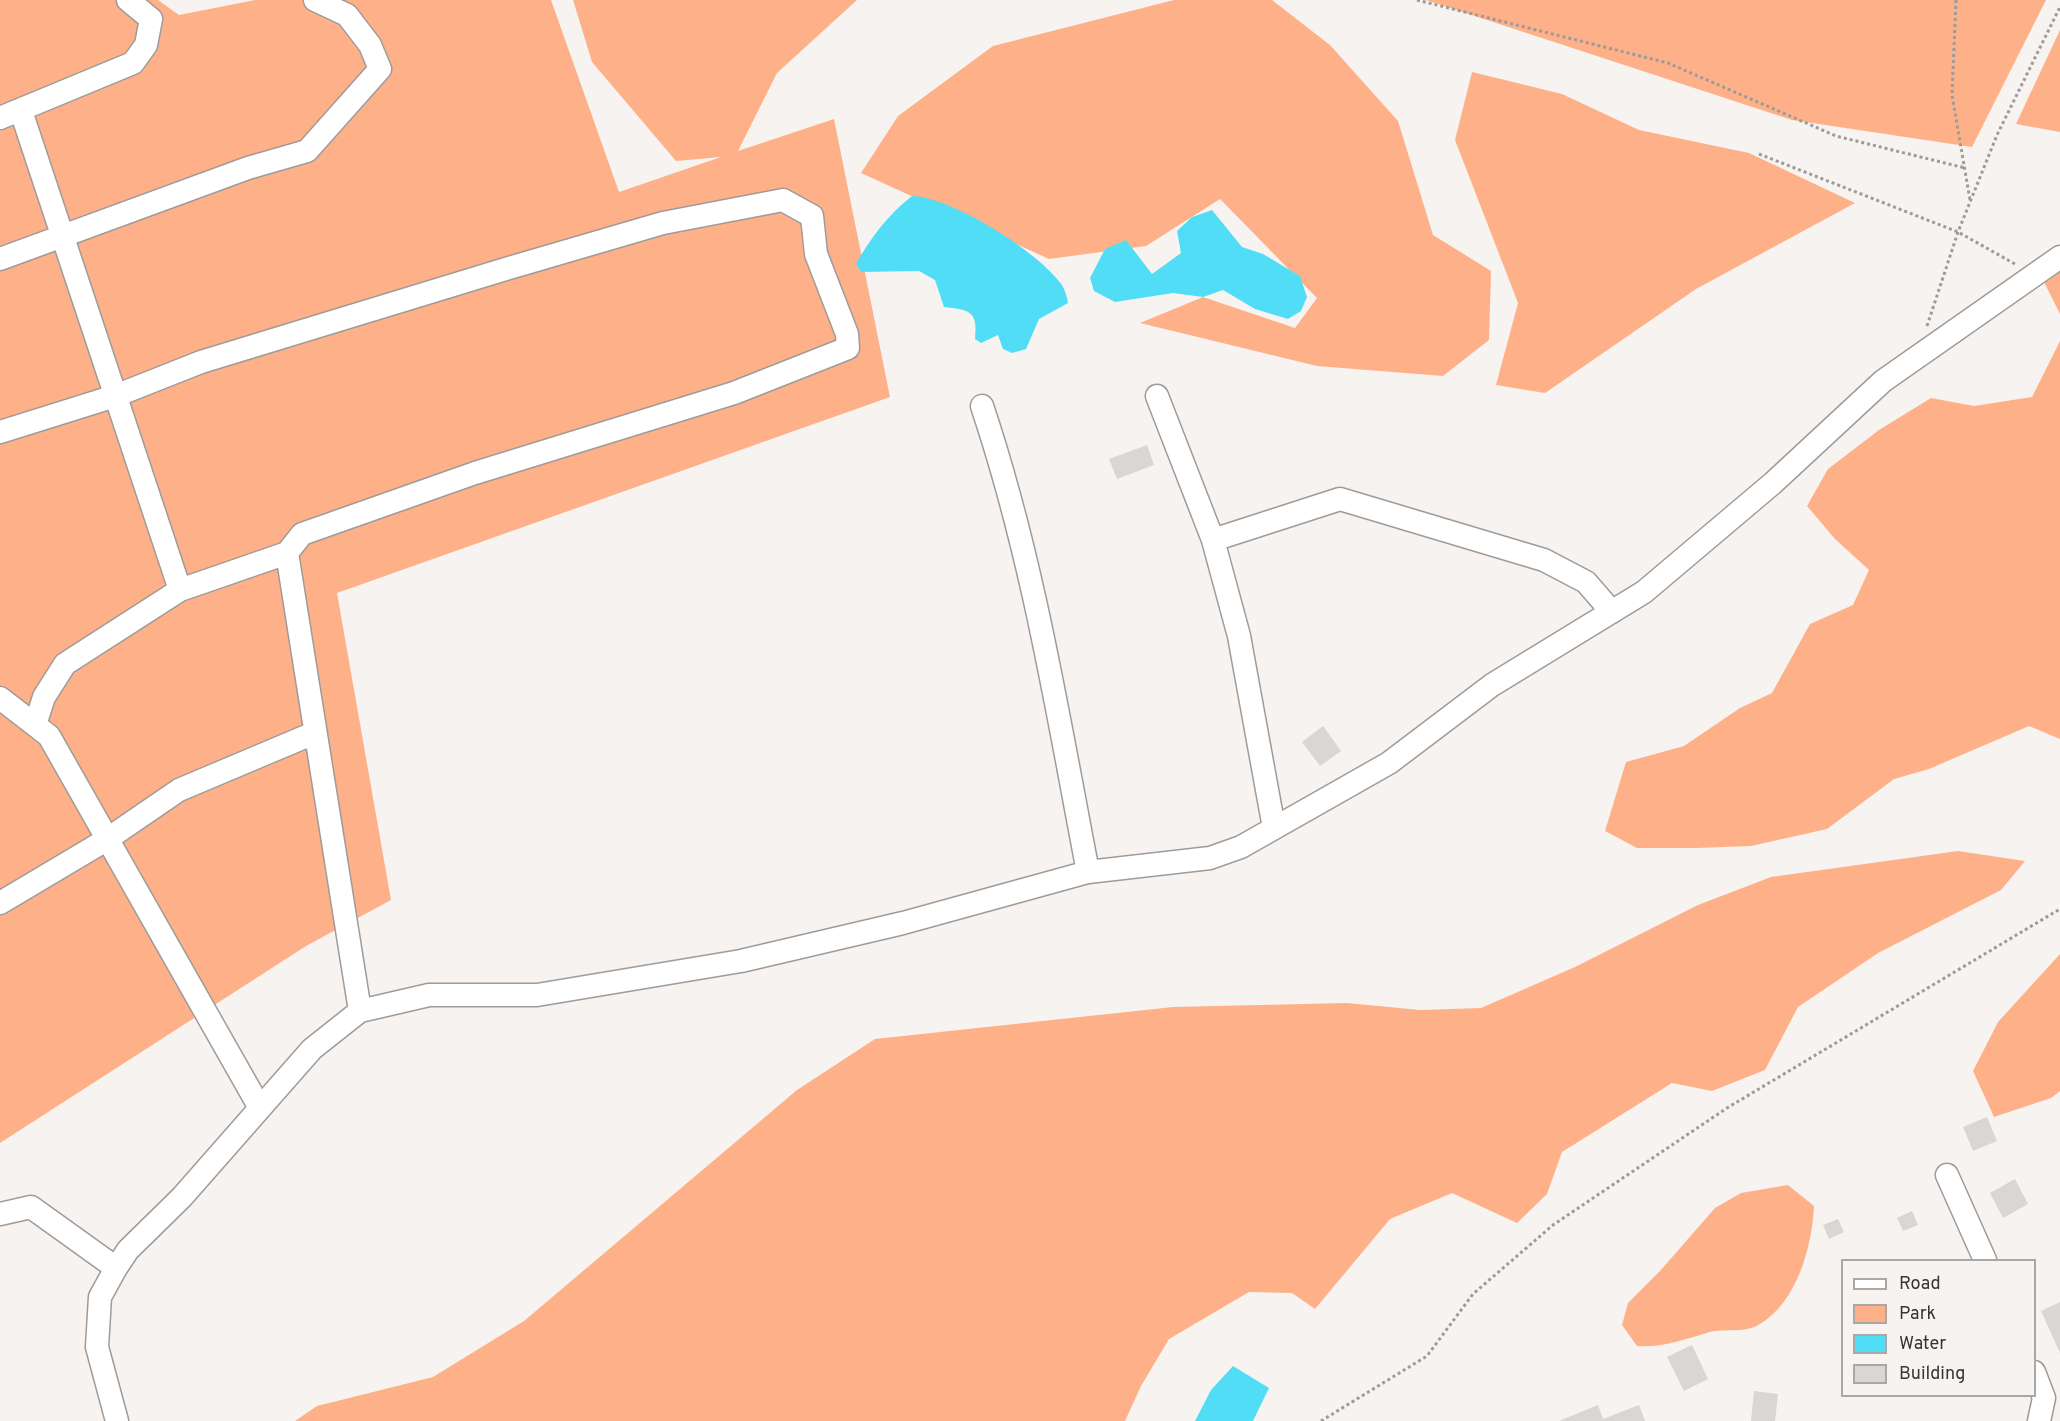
<!DOCTYPE html>
<style>
body{margin:0}
#map{position:relative;width:2060px;height:1421px;overflow:hidden;background:#f7f3f1;font-family:Overpass,sans-serif}
canvas{display:block}
.legend{position:absolute;left:1841px;top:1259px;width:195px;height:138px;box-sizing:border-box;background:#f7f3f1;border:2px solid #aaa7a5;margin:0;padding:8px 10px;list-style:none;font-size:18px;color:#363534}
.legend li{display:flex;align-items:center;gap:12px;height:30px}
.legend b{width:30px;border:2px solid #aaa7a5}
</style>
<div id="map">
<canvas width="2060" height="1421"></canvas>
<ul class="legend">
<li><b style="height:8px;background:#fff"></b>Road</li>
<li><b style="height:16px;background:#feb188"></b>Park</li>
<li><b style="height:16px;background:#52ddf7"></b>Water</li>
<li><b style="height:16px;background:#dad6d4"></b>Building</li>
</ul>
</div>
<script>
const context = document.querySelector('canvas').getContext('2d');
context.lineJoin = 'round';
function paint(path, color) {
  context.fillStyle = color;
  context.fill(path, 'evenodd');
}
function strokePath(path, color, width, dash) {
  context.strokeStyle = color;
  context.lineWidth = width;
  context.lineCap = dash ? 'butt' : 'round';
  context.setLineDash(dash || []);
  context.stroke(path);
}
const green = new Path2D(`
 M 0,0 L 158,0 L 179,15 L 255,0 L 551,0 L 619,192 L 721,157 L 676,161 L 592,62 L 573,0 L 857,0 L 777,73 L 738,151 L 834,119 L 890,397 L 337,593 L 391,900 L 306,946 L 0,1143 Z
 M 1174,0 L 1272,0 L 1330,45 L 1398,121 L 1433,235 L 1491,271 L 1489,340 L 1443,376 L 1317,366 L 1140,323 L 1203,297 L 1295,328 L 1317,298 L 1220,199 L 1146,246 L 1049,259 L 861,173 L 898,116 L 993,46 Z
 M 1426,0 L 2046,0 L 1972,147 L 1792,120 Z
 M 2060,30 L 2060,132 L 2016,124 Z
 M 1472,72 L 1562,94 L 1639,130 L 1749,153 L 1855,203 L 1696,289 L 1545,393 L 1496,385 L 1518,303 L 1455,140 Z
 M 2060,271 L 2060,314 L 2042,278 Z
 M 2060,341 L 2060,739 L 2029,726 L 1929,769 L 1894,779 L 1827,829 L 1751,846 L 1697,848 L 1637,848 L 1605,831 L 1626,762 L 1684,746 L 1740,708 L 1772,693 L 1810,624 L 1853,605 L 1869,570 L 1835,539 L 1807,506 L 1828,469 L 1879,430 L 1931,398 L 1974,406 L 2032,397 Z
 M 1958,851 L 2025,861 L 2001,890 L 1878,953 L 1798,1007 L 1765,1070 L 1712,1091 L 1672,1083 L 1562,1152 L 1547,1194 L 1517,1223 L 1452,1193 L 1390,1219 L 1315,1309 L 1292,1293 L 1249,1292 L 1169,1339 L 1141,1386 L 1125,1421 L 295,1421 L 317,1406 L 433,1377 L 524,1321 L 797,1090 L 875,1039 L 1173,1007 L 1347,1003 L 1420,1010 L 1481,1008 L 1575,967 L 1698,905 L 1771,877 Z
 M 2060,954 L 2060,1091 L 2051,1098 L 1994,1117 L 1973,1071 L 1998,1022 Z
 M 1788,1185 L 1814,1206 C 1812,1247 1797,1302 1760,1324 C 1744,1334 1726,1328 1710,1332 C 1686,1339 1662,1348 1637,1346 L 1622,1325 L 1628,1303 L 1660,1271 L 1715,1208 L 1741,1193 Z`);
const water = new Path2D(`
 M 912,196 C 952,197 1039,252 1062,285 C 1065,290 1067,297 1068,303 L 1039,319 L 1026,349 L 1012,353 L 1003,349 L 998,335 L 981,343 L 975,339 C 978,311 970,310 944,307 L 935,280 L 919,271 L 861,272 L 856,264 C 871,237 888,215 912,196 Z
 M 1212,210 L 1242,247 L 1263,254 L 1300,276 L 1307,297 L 1301,311 L 1288,319 L 1255,309 L 1223,290 L 1203,297 L 1173,293 L 1115,302 L 1094,291 L 1090,278 L 1105,249 L 1126,240 L 1152,274 L 1181,253 L 1177,231 L 1192,217 Z
 M 1233,1366 L 1269,1388 L 1253,1421 L 1195,1421 L 1211,1390 Z`);
const building = new Path2D(`
 M 1147,445 L 1154,465 L 1117,479 L 1109,459 Z
 M 1323,726 L 1341,751 L 1320,766 L 1302,742 Z
 M 1987,1117 L 1997,1141 L 1973,1151 L 1963,1127 Z
 M 2015,1179 L 2028,1204 L 2003,1218 L 1990,1193 Z
 M 1912,1211 L 1918,1225 L 1903,1231 L 1897,1218 Z
 M 1838,1219 L 1844,1232 L 1829,1239 L 1823,1225 Z
 M 2060,1302 L 2060,1353 L 2041,1311 Z
 M 1692,1345 L 1708,1379 L 1684,1391 L 1667,1357 Z
 M 1754,1391 L 1778,1394 L 1775,1421 L 1751,1421 Z
 M 1598,1405 L 1603,1419 L 1639,1405 L 1645,1421 L 1559,1421 Z`);
const path = new Path2D(`
 M 1417,0 L 1668,63 L 1836,136 L 1965,168
 M 1956,0 L 1952,95 L 1970,200
 M 1759,154 L 1958,232 L 2015,264
 M 1927,326 L 1958,232 L 1997,135 L 2060,7
 M 1321,1421 L 1427,1356 L 1473,1294 L 1553,1225 L 1727,1108 L 2060,909`);
const minor = new Path2D(`
 M 21,111 L 180,590
 M 0,118 L 133,63 L 146,45 L 151,19 L 128,0
 M 0,259 L 248,168 L 307,151 L 380,69 L 370,45 L 347,15 L 315,0
 M 1157,396 L 1213,540 L 1239,636 L 1274,828
 M 982,406 C 1033,558 1058,716 1088,872
 M 0,432 L 115,396 L 201,362 L 509,268 L 663,223 L 783,200 L 812,216 L 816,254 L 847,334 L 848,348 L 734,393 L 475,473 L 302,534 L 287,553 L 180,590 L 65,664 L 44,697 L 35,725 L 49,736 L 260,1108
 M 1213,540 L 1340,499 L 1544,560 L 1586,582 L 1612,612
 M 287,553 L 360,1011
 M 0,698 L 35,725
 M 0,903 L 106,840 L 179,790 L 307,736 L 317,742
 M 1947,1175 L 1985,1260
 M 0,1214 L 31,1207 L 116,1268
 M 2034,1372 L 2044,1398 L 2039,1421
 M 117,1421 L 97,1347 L 100,1297 L 116,1268 L 128,1250 L 182,1197 L 312,1049 L 360,1011 L 429,995 L 537,995 L 741,961 L 903,923 L 1088,872 L 1210,858 L 1241,847 L 1389,763 L 1492,685 L 1644,592 L 1773,483 L 1883,381 L 2060,257`);
paint(green, '#feb188');
paint(water, '#52ddf7');
paint(building, '#dad6d4');
strokePath(minor, '#9f9b99', 25);
strokePath(path, '#9d9a99', 3, [3, 3]);
strokePath(minor, '#fff', 22);
</script>
